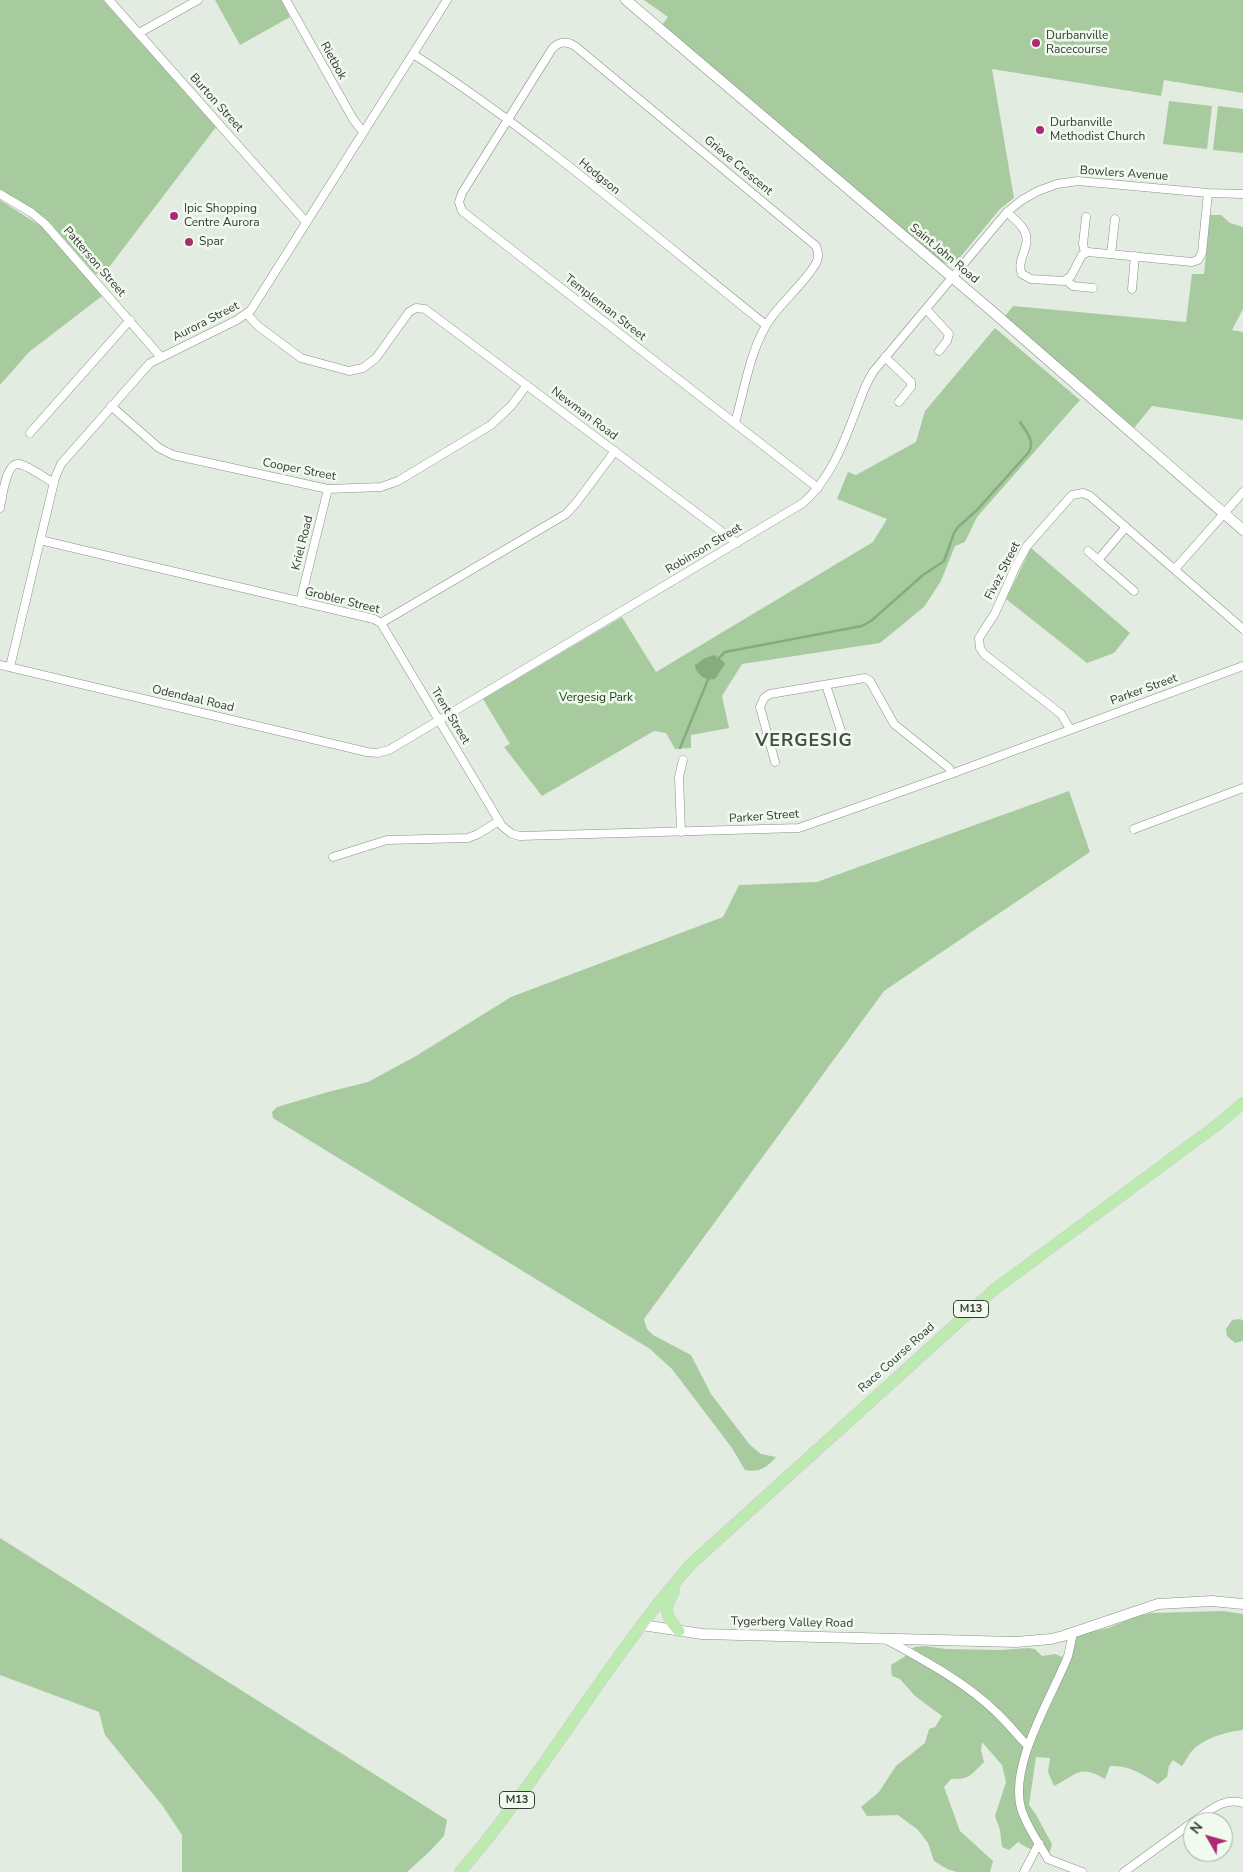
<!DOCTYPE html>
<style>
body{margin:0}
#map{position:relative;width:1243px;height:1872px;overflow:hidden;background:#e3ece1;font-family:"Nunito Sans",sans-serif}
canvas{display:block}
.north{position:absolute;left:1183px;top:1812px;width:50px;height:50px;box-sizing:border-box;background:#f0faee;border:1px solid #a6ada4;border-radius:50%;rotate:308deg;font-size:14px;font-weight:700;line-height:20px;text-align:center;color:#373a36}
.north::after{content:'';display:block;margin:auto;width:18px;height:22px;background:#ab2975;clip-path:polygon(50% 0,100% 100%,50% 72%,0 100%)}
</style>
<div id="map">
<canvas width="1243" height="1872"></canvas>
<div class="north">N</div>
</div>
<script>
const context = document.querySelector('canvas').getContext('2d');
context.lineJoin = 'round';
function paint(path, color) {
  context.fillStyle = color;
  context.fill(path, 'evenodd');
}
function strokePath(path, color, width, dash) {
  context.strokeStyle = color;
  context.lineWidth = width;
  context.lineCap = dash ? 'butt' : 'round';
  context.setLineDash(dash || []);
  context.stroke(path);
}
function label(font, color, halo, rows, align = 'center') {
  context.font = font + ' "Nunito Sans",sans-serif';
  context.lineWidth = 5;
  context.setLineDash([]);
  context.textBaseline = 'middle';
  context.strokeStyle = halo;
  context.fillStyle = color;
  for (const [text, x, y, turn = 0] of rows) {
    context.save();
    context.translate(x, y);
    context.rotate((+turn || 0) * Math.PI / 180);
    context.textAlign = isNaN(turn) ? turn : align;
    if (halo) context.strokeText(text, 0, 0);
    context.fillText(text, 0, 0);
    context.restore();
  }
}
const green = new Path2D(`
 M 0,0 L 103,0 L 216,127 L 103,275 L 95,274 L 46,218 L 0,189 Z
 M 215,0 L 281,0 L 290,17 L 240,45 Z
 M 644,0 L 1243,0 L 1243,93 L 1164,80 L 1161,96 L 992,69 L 1014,198 L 1000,209 L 957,261 L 951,265 L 944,263 L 942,264 L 662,25 L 668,17 Z
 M 1169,101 L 1212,106 L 1207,149 L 1163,144 Z
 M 1218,106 L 1243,109 L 1243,153 L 1213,150 Z
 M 0,200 L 42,227 L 102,296 L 29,352 L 0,385 Z
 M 1210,215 L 1221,215 L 1230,223 L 1243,227 L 1243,309 L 1232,330 L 1243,332 L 1243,420 L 1152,406 L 1134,428 L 1005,316 L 1013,306 L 1186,322 L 1192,274 L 1204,274 Z
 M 995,328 L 1080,400 L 977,517 L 965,542 L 955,546 L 941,581 L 924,607 L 880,643 L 742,664 L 722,696 L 729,728 L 691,735 L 691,748 L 675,749 L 666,733 L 654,731 L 542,796 L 504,747 L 510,744 L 483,699 L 622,617 L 656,672 L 873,542 L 887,519 L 837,499 L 848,472 L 856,475 L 916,442 L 925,411 Z
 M 1031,548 L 1130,633 L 1114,653 L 1087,663 L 1006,599 Z
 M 1069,791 L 1090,852 L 884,991 L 644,1319 L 647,1329 L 653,1335 L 691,1355 L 711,1394 L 750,1445 L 761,1454 L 776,1457 C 767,1467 760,1473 745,1470 L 732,1448 L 672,1369 L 650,1349 L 273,1118 L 272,1112 L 277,1107 L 328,1092 L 368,1082 L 416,1056 L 511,997 L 723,917 L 739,885 L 817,882 Z
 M 1240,1319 L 1243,1321 L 1243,1341 L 1235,1343 L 1227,1336 L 1226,1329 L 1232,1320 Z
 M 0,1538 L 447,1820 L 444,1836 L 429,1852 L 407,1872 L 182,1872 L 182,1835 L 162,1805 L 105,1735 L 99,1712 L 0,1675 Z
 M 1223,1611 L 1243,1614 L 1243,1730 C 1226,1732 1203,1738 1191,1752 C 1188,1756 1185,1762 1182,1766 L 1173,1760 L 1169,1766 L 1167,1777 L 1158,1784 C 1142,1774 1130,1765 1110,1766 L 1105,1779 C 1079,1764 1078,1774 1054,1786 L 1048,1772 L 1050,1758 L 1036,1757 L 1029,1805 C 1039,1817 1044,1831 1052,1844 L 1050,1852 C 1038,1853 1028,1849 1018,1842 L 1009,1850 L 1002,1847 L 1000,1830 L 995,1816 L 1006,1782 L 1002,1765 L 982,1742 L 981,1750 L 984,1762 C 972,1774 969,1780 951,1779 L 944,1787 L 960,1831 L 993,1861 L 990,1872 L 957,1872 L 947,1869 L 934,1861 L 928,1843 L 918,1830 L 898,1815 L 867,1816 L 861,1807 L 879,1792 L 896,1766 L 925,1743 L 929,1729 L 935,1727 L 942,1716 L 915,1696 L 900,1679 L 892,1676 L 891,1665 L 904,1657 L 914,1647 L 925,1646 L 946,1649 L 1001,1650 L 1028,1648 L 1035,1649 L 1042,1656 L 1055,1654 L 1062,1657 L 1074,1649 L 1076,1638 L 1081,1634 L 1108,1628 L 1138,1616 L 1152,1613 Z`);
const water = new Path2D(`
 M 714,655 L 723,661 L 725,664 L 715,679 C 706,681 695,674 695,665 L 705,658 Z`);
const stream = new Path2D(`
 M 718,659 L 725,652 L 851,628 L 862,626 L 871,621 L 923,575 L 944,561 L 954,533 L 958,527 L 977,510 L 1029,452 C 1035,441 1026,431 1020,422
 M 680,748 L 709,677`);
const street = new Path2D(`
 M 109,0 L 306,222
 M 286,0 L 353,119 L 363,132
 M 139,33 L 198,0
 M 413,54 C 537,134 651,233 766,325
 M 0,194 L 32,213 L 45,224 L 160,356
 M 1007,212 C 1013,218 1020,223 1024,230 C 1033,246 1015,259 1022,274 L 1031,279 L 1064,281 L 1071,276 L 1082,255 L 1088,252 L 1192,262 L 1198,260 L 1202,253 L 1208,193
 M 1085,253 L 1083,244 L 1086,217
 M 1111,254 L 1115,219
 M 1066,280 L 1073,286 L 1093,288
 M 1132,289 L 1135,256
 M 926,309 L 949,334 L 947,341 L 939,351
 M 247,314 L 258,326 L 301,358 L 349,371 L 363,368 L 376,358 L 409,312 L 416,308 L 425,309 L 737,543
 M 885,357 L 911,382 L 911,387 L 899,402
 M 111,406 L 159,448 L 173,455 L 328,489 L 381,487 L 398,481 L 491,425 L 511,406 L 527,385
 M 735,423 C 744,391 751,345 771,318 C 782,302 811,276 817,261 C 819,256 818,251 816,246 L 575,46 C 566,40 558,42 552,49 L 462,193 L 459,202 L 462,211 L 818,488
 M 30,433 L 130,320
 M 0,508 C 2,498 6,462 19,464 C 29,466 45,478 54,483
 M 1126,527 L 1098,560 L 1134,591
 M 40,540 L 374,619 L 381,623
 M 1088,551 L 1098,560
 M 1175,569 L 1243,492
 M 300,602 L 328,489
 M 381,623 L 502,826 L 512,834 L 520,836 L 799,828 L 951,774 L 1243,666
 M 381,623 L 566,514 L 576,503 L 615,451
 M 0,665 L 367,752 L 377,753 L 389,750 L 803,503 C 837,473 849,426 866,385 L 873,372 L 1007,212 L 1022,200 L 1038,191 L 1057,184 L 1078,181 L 1208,193 L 1243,194
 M 10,667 L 55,478 L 61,464 L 150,363 L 237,320 L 251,310 L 447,0
 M 826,685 L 841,731
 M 1070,729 L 1061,714 L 984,654 L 980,648 L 979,638 L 995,613 L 1016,566 L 1027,546 L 1072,495 L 1083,493 L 1090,496 L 1243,629
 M 775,762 L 760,707 L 764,698 L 770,694 L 865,678 L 870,681 L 894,724 L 949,768 L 951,774
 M 1134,829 L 1243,788
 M 681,832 L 679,777 L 683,760
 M 333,857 L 387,840 L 468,838 L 478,834 L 499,821
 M 1073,1633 C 1071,1641 1070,1649 1068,1656 C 1052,1697 1009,1764 1021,1808 C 1026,1826 1039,1843 1048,1859 L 1082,1872
 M 887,1640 C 925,1661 965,1682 996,1712 C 1008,1723 1017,1735 1028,1746
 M 1193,1822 C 1209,1811 1223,1797 1243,1803
 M 1024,1872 L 1039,1843
 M 1124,1872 L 1193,1822`);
const secondary = new Path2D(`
 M 626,0 L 993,312 L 1243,530
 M 642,1625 L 702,1634 L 1016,1642 L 1051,1639 L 1063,1636 L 1158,1604 L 1212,1601 L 1243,1604`);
const primary = new Path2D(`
 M 674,1591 C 664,1611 664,1614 679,1631
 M 460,1872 C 544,1775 606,1661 691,1564 L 995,1289 L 1217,1125 L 1243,1103`);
const markers = [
 [1036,43,5,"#ab2975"],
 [1040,130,5,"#ab2975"],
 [174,216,5,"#ab2975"],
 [189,242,5,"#ab2975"]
];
const shields = [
 [971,1309,35],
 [517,1800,35]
];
const shieldNames = [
 ["M13",971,1309],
 ["M13",517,1800]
];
const poiNames = [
 ["Durbanville",1046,36],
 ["Racecourse",1046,50],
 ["Durbanville",1050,123],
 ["Methodist Church",1050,137],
 ["Ipic Shopping",184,209],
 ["Centre Aurora",184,223],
 ["Spar",199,242]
];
const streetNames = [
 ["Rietbok",333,61,61],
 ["Burton Street",216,103,48],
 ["Grieve Crescent",738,166,40],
 ["Bowlers Avenue",1124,174,4],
 ["Hodgson",599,177,39],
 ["Saint John Road",944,254,40],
 ["Patterson Street",94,262,49],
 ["Templeman Street",605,308,38],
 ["Aurora Street",206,322,-27],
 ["Newman Road",584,414,37],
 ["Cooper Street",299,470,11],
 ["Kriel Road",303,543,-76],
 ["Robinson Street",704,549,-31],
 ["Fivaz Street",1003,571,-63],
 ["Grobler Street",342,601,14],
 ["Parker Street",1144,690,-20],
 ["Odendaal Road",193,699,13],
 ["Trent Street",450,716,59],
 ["Parker Street",764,817,-4],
 ["Race Course Road",897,1358,-42],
 ["Tygerberg Valley Road",792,1623,1]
];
const parkNames = [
 ["Vergesig Park",596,698]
];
const districtNames = [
 ["VERGESIG",804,742]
];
paint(green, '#a8ca9f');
paint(water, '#85ad7c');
strokePath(stream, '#85ad7c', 2.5);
strokePath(street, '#889086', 9);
strokePath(secondary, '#889086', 11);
strokePath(primary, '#cbcccb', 12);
strokePath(street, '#fff', 8);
strokePath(secondary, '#fff', 10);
strokePath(primary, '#bceab1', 11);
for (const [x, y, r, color] of markers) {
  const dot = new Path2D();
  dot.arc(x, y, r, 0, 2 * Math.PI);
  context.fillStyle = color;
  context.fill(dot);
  strokePath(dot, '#f0faee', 2);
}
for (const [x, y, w] of shields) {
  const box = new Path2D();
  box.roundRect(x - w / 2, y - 8.5, w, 17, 4);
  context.fillStyle = '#f0faee';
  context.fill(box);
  strokePath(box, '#373a36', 1);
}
label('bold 11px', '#373a36', null, shieldNames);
label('12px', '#373a36', '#f0faee', poiNames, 'left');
label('12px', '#373a36', '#f0faee', streetNames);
label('12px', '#143c08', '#f0faee', parkNames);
context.letterSpacing = '1px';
label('bold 18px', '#464e44', '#f0faee', districtNames);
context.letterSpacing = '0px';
</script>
